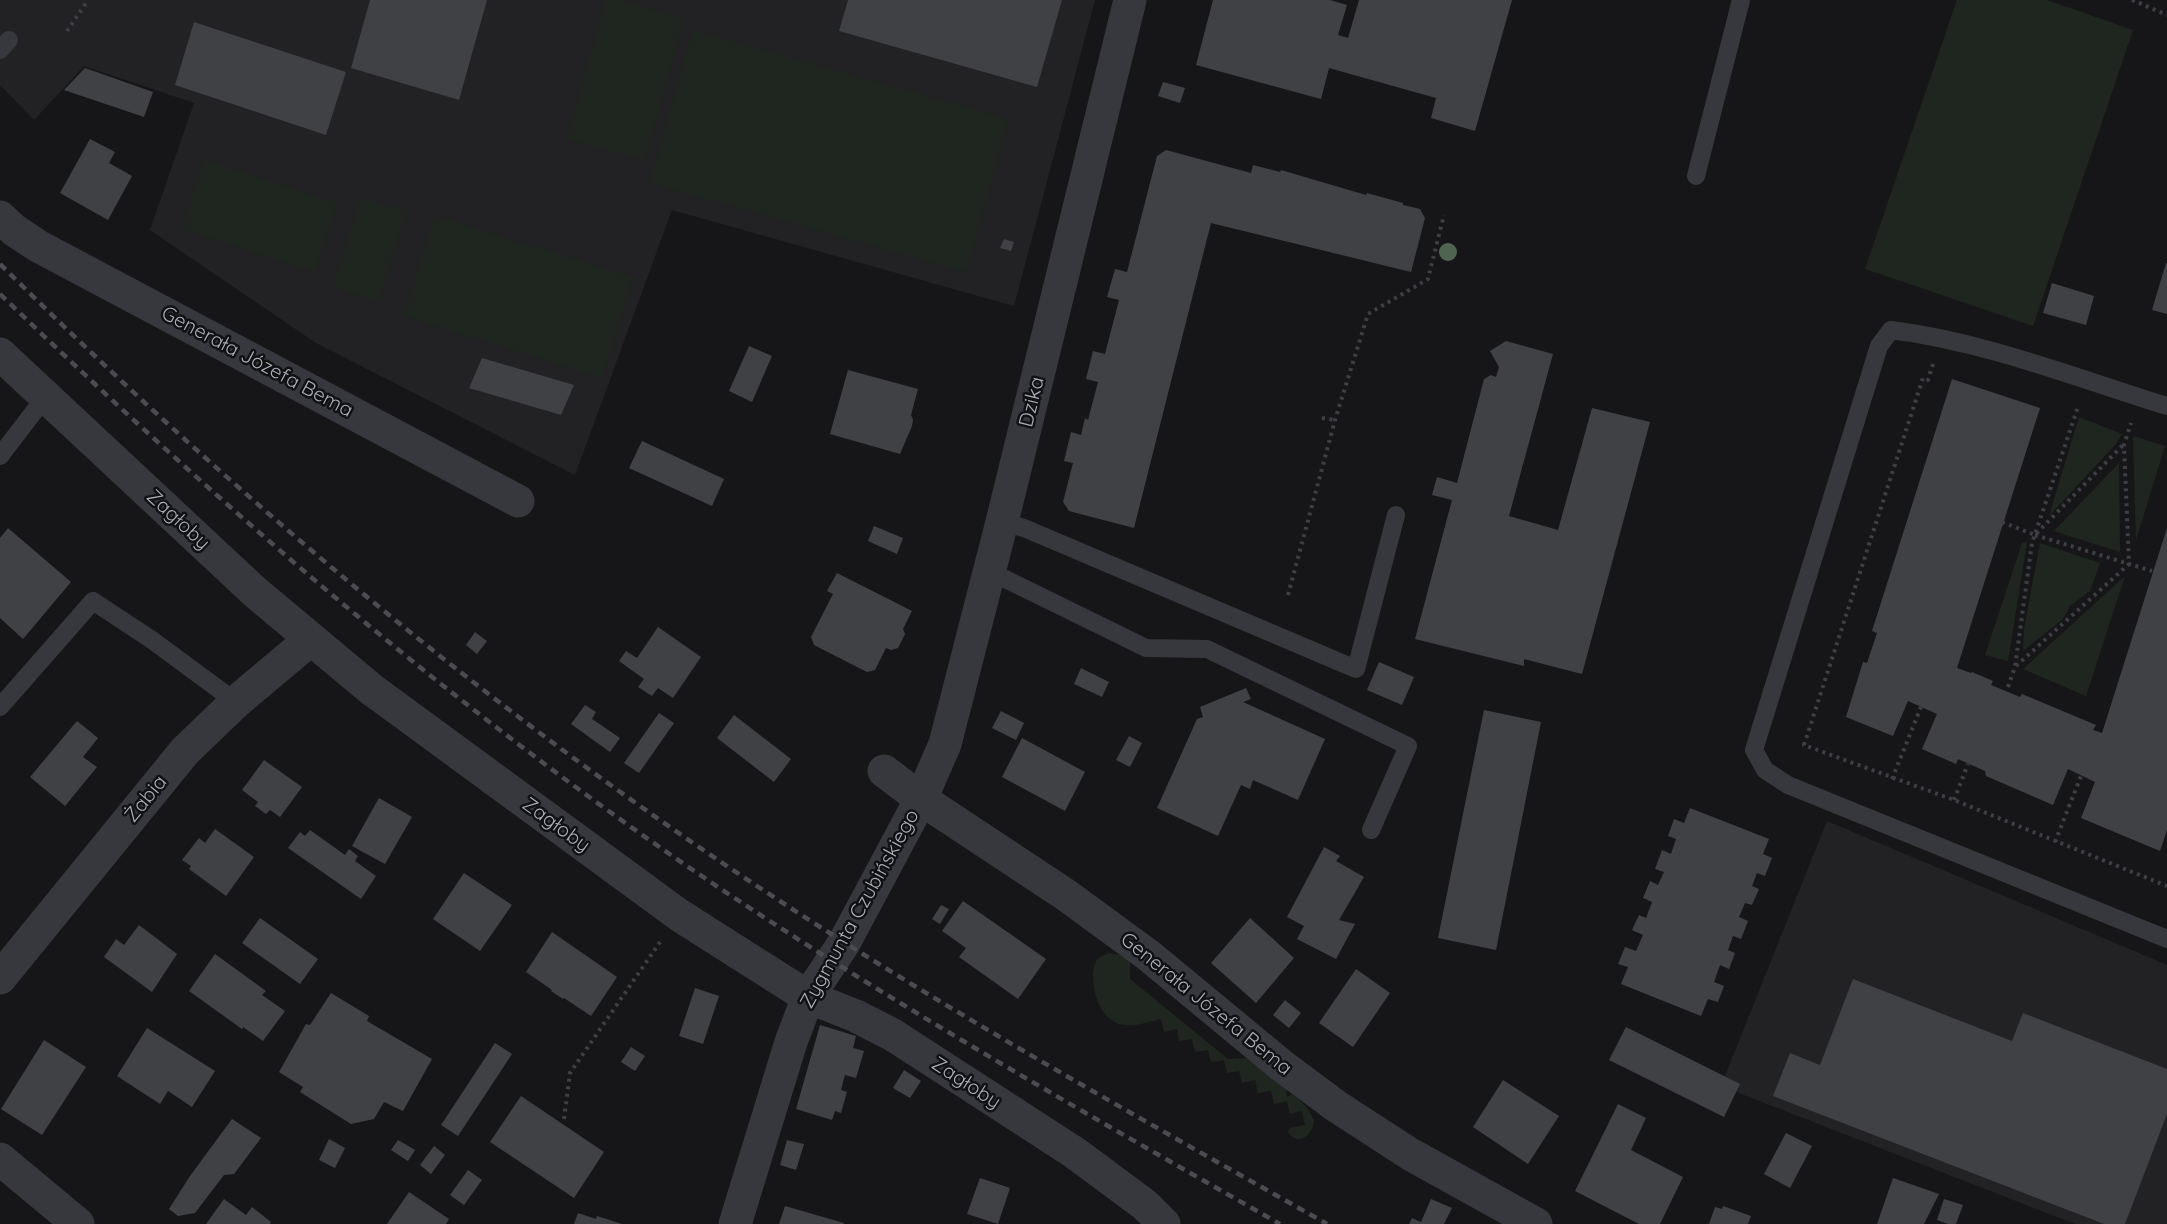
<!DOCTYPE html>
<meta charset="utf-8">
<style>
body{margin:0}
canvas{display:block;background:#161618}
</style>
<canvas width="2167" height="1224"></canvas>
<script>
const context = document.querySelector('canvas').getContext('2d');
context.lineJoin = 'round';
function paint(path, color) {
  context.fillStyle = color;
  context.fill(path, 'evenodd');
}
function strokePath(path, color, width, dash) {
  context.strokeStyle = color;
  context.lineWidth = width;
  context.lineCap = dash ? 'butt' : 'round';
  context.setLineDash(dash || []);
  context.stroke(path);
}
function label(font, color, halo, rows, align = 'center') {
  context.font = font + ' Quicksand,sans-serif';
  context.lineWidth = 5;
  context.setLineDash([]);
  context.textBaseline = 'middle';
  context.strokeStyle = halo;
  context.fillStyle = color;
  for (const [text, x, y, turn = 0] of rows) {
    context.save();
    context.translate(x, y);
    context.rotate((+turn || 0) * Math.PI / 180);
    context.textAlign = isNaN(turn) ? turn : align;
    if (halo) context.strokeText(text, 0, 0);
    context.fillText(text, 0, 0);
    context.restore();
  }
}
const built = new Path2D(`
 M 0,0 L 1095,0 L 1014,306 L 672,210 L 575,475 L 316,343 L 150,230 L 194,103 L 84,66 L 34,120 L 0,85 Z
 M 1827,821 L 2167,965 L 2167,1224 L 2075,1224 L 1721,1086 Z`);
const green = new Path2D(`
 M 606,0 L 621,0 L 684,18 L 644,160 L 567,139 Z
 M 1957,0 L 2047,0 L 2133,30 L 2033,326 L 1865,269 Z
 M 693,30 L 1008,119 L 966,272 L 650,183 Z
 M 204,160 L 337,203 L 315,272 L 182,229 Z
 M 361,197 L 406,212 L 378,302 L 333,288 Z
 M 435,216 L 633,277 L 602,378 L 404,316 Z
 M 2079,417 L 2122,434 L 2115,445 L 2049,516 Z
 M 2133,436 L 2165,446 L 2136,540 Z
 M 2119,463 L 2120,552 L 2054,531 Z
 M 2027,542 L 2008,661 L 1985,655 L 2022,543 Z
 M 2040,543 L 2100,563 L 2090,591 L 2070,606 L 2063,619 L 2023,651 L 2024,629 Z
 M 2125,576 L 2086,696 L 2023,669 Z
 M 1108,953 L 1122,955 L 1130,961 L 1130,979 L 1228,1059 L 1248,1058 L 1287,1090 L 1286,1095 L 1288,1097 L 1292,1094 C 1303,1102 1309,1109 1314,1121 C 1313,1135 1298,1147 1288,1132 L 1290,1128 L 1305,1125 L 1302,1111 L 1290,1114 L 1287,1101 L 1274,1104 L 1271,1091 L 1258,1093 L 1255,1080 L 1242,1083 L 1239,1071 L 1227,1073 L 1224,1060 L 1211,1062 L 1208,1050 L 1195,1052 L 1192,1039 L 1179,1041 L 1177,1029 L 1164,1032 L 1161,1019 C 1148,1022 1132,1028 1119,1024 C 1097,1017 1087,978 1097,959 Z`);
const building = new Path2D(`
 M 370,0 L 487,0 L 459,100 L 351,68 Z
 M 848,0 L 1062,0 L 1037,87 L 839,31 Z
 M 1213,0 L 1330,0 L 1347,5 L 1338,35 L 1348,38 L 1359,0 L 1512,0 L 1475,131 L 1431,118 L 1436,98 L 1329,68 L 1321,99 L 1196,65 Z
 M 194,22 L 346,72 L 326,135 L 175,85 Z
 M 85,68 L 153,92 L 144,117 L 64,90 Z
 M 1163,82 L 1185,88 L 1180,103 L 1158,96 Z
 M 90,139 L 115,152 L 109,163 L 132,176 L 108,220 L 60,193 Z
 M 1166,150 L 1251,173 L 1253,165 L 1280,172 L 1281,170 L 1366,195 L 1367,193 L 1403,203 L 1403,205 L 1420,209 L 1425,218 L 1411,272 L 1211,223 L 1134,528 L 1069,511 L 1063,502 L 1073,463 L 1064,461 L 1071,432 L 1081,435 L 1085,418 L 1088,420 L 1098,382 L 1086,379 L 1093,351 L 1105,354 L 1119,300 L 1107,297 L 1115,269 L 1127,272 L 1157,156 Z
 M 1004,239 L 1014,242 L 1011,251 L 1000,248 Z
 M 2166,263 L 2167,263 L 2167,314 L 2152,310 Z
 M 2052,283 L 2094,296 L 2086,325 L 2043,313 Z
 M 1506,341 L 1553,354 L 1509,516 L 1558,530 L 1592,408 L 1650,422 L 1582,674 L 1524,659 L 1524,666 L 1415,639 L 1452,500 L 1432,495 L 1437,477 L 1457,483 L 1484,379 L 1491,375 L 1496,377 L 1499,367 L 1490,351 Z
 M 749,346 L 772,356 L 752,402 L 729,391 Z
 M 482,358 L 574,385 L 561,415 L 469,388 Z
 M 848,370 L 918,389 L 911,415 L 913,420 L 912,426 L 900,454 L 830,434 Z
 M 1952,379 L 2040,408 L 1957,668 L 1971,673 L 1972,672 L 1993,681 L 1991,685 L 2020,697 L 2022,694 L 2096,725 L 2093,730 L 2102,733 L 2167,528 L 2167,830 L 2160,851 L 2081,818 L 2095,782 L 2068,769 L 2053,805 L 1986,776 L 1985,771 L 1958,759 L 1956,764 L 1922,749 L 1937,714 L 1908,701 L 1893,736 L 1846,717 L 1863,662 L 1867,663 L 1877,633 L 1872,631 Z
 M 642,441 L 724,479 L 712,506 L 629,468 Z
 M 874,526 L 903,538 L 897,554 L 868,541 Z
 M 8,528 L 71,582 L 23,639 L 0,618 L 0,538 Z
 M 837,573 L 912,611 L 903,629 L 905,634 L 898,648 L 891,650 L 886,648 L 875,670 L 867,672 L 814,645 L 811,637 L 833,594 L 827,591 Z
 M 658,627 L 701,657 L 673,698 L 658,688 L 652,696 L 638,687 L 644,679 L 619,661 L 626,651 L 637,658 Z
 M 475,632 L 487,641 L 477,654 L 466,645 Z
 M 1379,662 L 1414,677 L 1402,705 L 1367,690 Z
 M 1081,668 L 1109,682 L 1102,697 L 1074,684 Z
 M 1246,688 L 1251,699 L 1243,702 L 1325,739 L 1298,800 L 1253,780 L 1250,789 L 1241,785 L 1218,836 L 1157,808 L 1197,719 L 1203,717 L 1200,707 Z
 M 585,705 L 596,712 L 592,719 L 620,738 L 610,752 L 571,724 Z
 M 1484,710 L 1541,722 L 1496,950 L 1438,938 Z
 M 1001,711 L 1024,723 L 1016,740 L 992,728 Z
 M 659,713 L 674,723 L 639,773 L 624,763 Z
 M 734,715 L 791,759 L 774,782 L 717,738 Z
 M 77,721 L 98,738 L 83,757 L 97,767 L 65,806 L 30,777 Z
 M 1129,736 L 1142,743 L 1130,767 L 1116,760 Z
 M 1022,738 L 1085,772 L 1065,811 L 1002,777 Z
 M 264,760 L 302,787 L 280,817 L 270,810 L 266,814 L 255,806 L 258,802 L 242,790 Z
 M 379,798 L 412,817 L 385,864 L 352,846 Z
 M 1690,808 L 1769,839 L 1763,854 L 1772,858 L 1765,876 L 1757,873 L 1752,886 L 1759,889 L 1752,905 L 1745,903 L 1739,917 L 1748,921 L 1741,939 L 1733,936 L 1728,950 L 1735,953 L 1729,969 L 1720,965 L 1714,982 L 1724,986 L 1718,1002 L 1708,999 L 1701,1016 L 1621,984 L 1628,967 L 1618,964 L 1625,947 L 1636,951 L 1643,935 L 1632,930 L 1639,915 L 1646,918 L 1652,902 L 1643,898 L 1650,881 L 1658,885 L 1664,872 L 1655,869 L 1662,850 L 1671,854 L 1676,839 L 1668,836 L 1674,819 L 1684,823 Z
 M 215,829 L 254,857 L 226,896 L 189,869 L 191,866 L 182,860 L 199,838 L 205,843 Z
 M 310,830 L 345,855 L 349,849 L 358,856 L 355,861 L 376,876 L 361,899 L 288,848 L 300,832 L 305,836 Z
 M 1324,847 L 1340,856 L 1336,861 L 1364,877 L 1339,920 L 1355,924 L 1336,959 L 1297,939 L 1304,926 L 1287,917 Z
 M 464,873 L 512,905 L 480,951 L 433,919 Z
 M 963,901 L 1046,959 L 1018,999 L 959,957 L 966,948 L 942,931 Z
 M 941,905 L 949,909 L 940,924 L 932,919 Z
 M 260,918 L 318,959 L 300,984 L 242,943 Z
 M 1250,918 L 1294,958 L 1256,1003 L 1211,963 Z
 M 139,925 L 177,954 L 152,992 L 104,957 L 116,939 L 124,945 Z
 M 552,932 L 617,977 L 591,1016 L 564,998 L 563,999 L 551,991 L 552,990 L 526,972 Z
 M 215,954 L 266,991 L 262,995 L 285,1011 L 263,1041 L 243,1027 L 242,1029 L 189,991 Z
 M 1356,969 L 1390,993 L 1353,1047 L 1319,1023 Z
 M 1853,979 L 2012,1041 L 2023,1013 L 2167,1069 L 2167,1114 L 2125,1224 L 2104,1224 L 1773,1096 L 1790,1053 L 1820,1065 Z
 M 695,988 L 719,996 L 703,1044 L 679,1036 Z
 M 331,993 L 369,1016 L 367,1021 L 432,1059 L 403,1111 L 384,1102 L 374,1119 L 351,1124 L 300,1092 L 303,1087 L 279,1072 L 306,1024 L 310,1025 Z
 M 1285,1000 L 1301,1013 L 1289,1028 L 1273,1015 Z
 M 820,1025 L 856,1036 L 853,1048 L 864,1051 L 856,1078 L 845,1075 L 841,1090 L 847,1092 L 841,1113 L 835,1111 L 832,1120 L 796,1109 Z
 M 1626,1027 L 1740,1084 L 1724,1117 L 1609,1060 Z
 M 147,1028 L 215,1071 L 192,1107 L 168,1091 L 160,1104 L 117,1076 Z
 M 44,1040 L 86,1067 L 42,1135 L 1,1109 Z
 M 495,1043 L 512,1054 L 458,1136 L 441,1125 Z
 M 631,1047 L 645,1056 L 635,1071 L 621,1062 Z
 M 904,1070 L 921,1081 L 910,1098 L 893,1088 Z
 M 1503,1080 L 1559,1116 L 1528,1164 L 1473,1127 Z
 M 521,1096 L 604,1152 L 574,1198 L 490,1142 Z
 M 1618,1104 L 1646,1118 L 1631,1150 L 1683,1177 L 1660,1224 L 1639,1224 L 1575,1191 Z
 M 232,1119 L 261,1138 L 234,1174 L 224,1175 L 195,1213 L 178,1216 L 169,1209 L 190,1176 Z
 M 1786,1133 L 1812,1146 L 1790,1188 L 1764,1174 Z
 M 329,1139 L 345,1148 L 335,1168 L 319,1160 Z
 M 398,1140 L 415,1150 L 408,1161 L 391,1150 Z
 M 787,1140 L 804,1144 L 796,1170 L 780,1165 Z
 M 434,1146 L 445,1155 L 431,1174 L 420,1165 Z
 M 468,1170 L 482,1180 L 464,1205 L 450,1195 Z
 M 980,1178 L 1010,1188 L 998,1224 L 967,1214 Z
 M 1893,1178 L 1939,1194 L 1924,1224 L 1877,1224 Z
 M 409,1192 L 449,1219 L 446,1224 L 387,1224 Z
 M 224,1199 L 246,1215 L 252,1207 L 271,1222 L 270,1224 L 206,1224 Z
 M 1431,1199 L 1452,1208 L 1444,1224 L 1409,1224 L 1412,1218 L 1421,1222 Z
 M 1944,1199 L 1963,1205 L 1956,1224 L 1948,1224 L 1937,1220 Z
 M 785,1206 L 844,1223 L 843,1224 L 779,1224 Z
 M 1723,1206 L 1751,1216 L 1748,1224 L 1709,1224 L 1715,1207 L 1722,1209 Z
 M 578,1213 L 596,1219 L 597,1216 L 622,1224 L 574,1224 Z`);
const path = new Path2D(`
 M 2132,0 L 2167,15
 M 67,31 L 88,0
 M 1933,364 L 1928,380 L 1923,378 L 1804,745 L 1954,800 L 2167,886
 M 1322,418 L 1335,420
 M 2002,522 L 2035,535 L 2123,445
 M 2035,535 L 2152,571
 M 1288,595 L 1335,420 L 1368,314 L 1428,279 L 1444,215
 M 2016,666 L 2129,564 L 2124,445 L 2131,423
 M 2008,687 L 2015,667 L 2032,543 L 2078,407
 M 1892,779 L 1921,707
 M 1954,800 L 1968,764
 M 2055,842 L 2081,776
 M 564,1119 L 570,1073 L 660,942`);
const lane = new Path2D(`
 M 0,50 L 9,40
 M 1696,176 L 1741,0
 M 2167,406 C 2076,378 1986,342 1891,330 L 1879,346 L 1754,750 L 1765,770 L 1788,785 L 2167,939
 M 0,456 L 46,396
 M 1002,522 L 1024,528 L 1356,669 L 1396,515
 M 989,571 L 1146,648 L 1207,649 L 1408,746 L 1371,830
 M 0,707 L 93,601 L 152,640 L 236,702`);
const street = new Path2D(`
 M 0,217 L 14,230 L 38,246 L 518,501
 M 0,354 L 255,592 L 371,689 L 679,915 L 808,997 L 856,1016 L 893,1035 L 1075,1153 L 1145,1205 L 1164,1224
 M 884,771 L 921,799 L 1066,895 L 1148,955 L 1281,1065 L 1336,1106 L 1410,1154 L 1536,1224
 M 0,978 L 185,751 L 236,702 L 311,639
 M 0,1159 L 78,1224
 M 735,1224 L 791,1042 L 808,997 L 844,943 L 921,799 L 945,744 L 1002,522 L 1130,0`);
const rail = new Path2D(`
 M 0,264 C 240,502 502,721 786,905 C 961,1019 1145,1121 1327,1224
 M 0,294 C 223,509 455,710 712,883 C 896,1006 1088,1115 1280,1224`);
const trees = [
 [1448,252]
];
const streetNames = [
 ["Generała Józefa Bema",257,362,28],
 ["Dzika",1032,402,-76],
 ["Zagłoby",178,520,43],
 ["Żabia",146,799,-51],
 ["Zagłoby",556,825,36],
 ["Zygmunta Czubińskiego",860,909,-61],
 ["Generała Józefa Bema",1206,1004,39],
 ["Zagłoby",966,1083,33]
];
paint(built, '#222225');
paint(green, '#1e261f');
paint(building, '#404145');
strokePath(path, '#3d3f44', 4, [3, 4.5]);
strokePath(lane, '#37383d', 18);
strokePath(street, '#37383d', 33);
strokePath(rail, '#4a4c52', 4.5, [8, 6]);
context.fillStyle = '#506452';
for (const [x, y] of trees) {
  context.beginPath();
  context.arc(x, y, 9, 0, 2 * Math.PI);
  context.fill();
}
label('20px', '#a8adb8', '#111113', streetNames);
</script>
